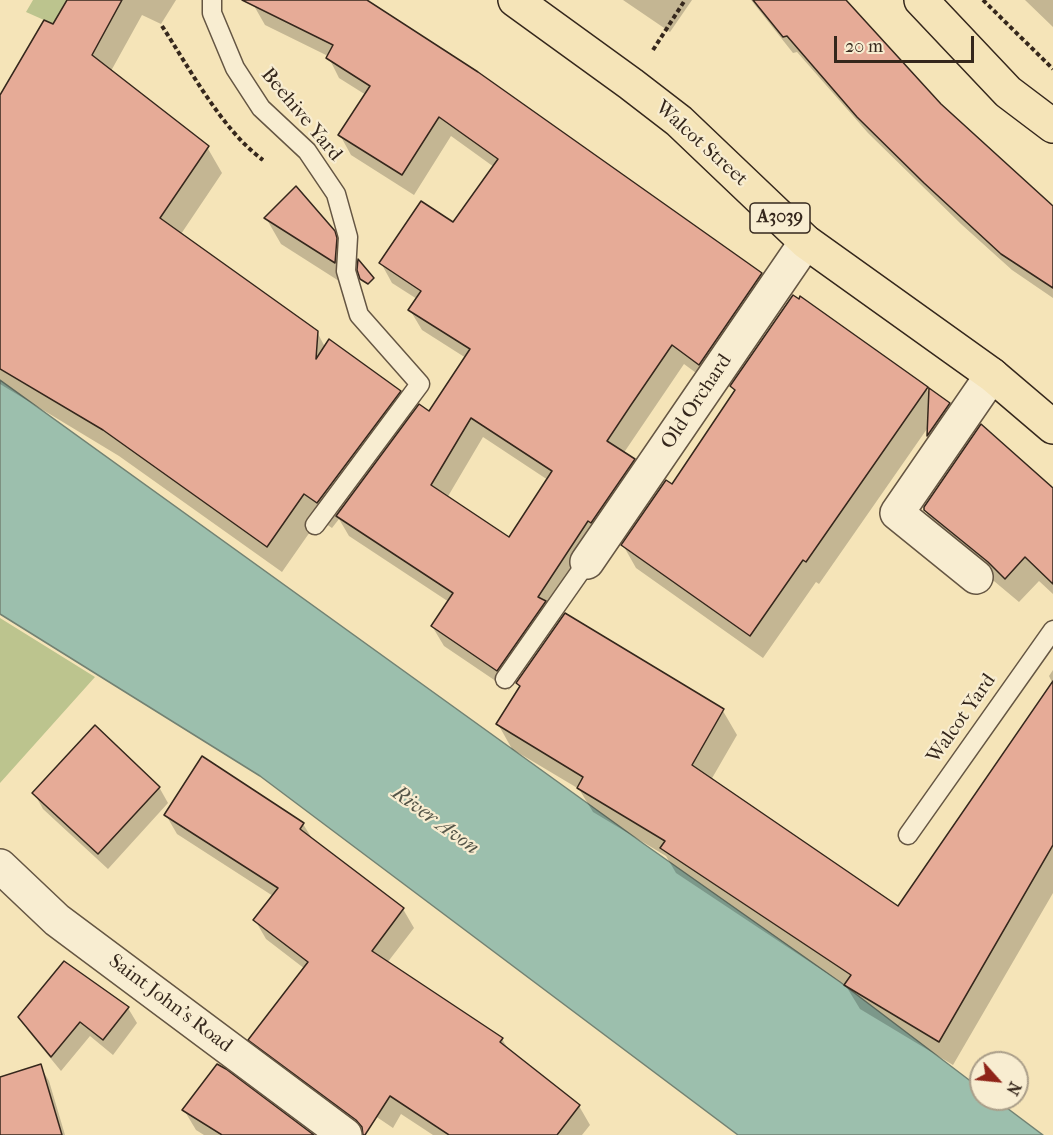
<!DOCTYPE html>
<style>
body{margin:0}
#map{position:relative;width:1053px;height:1135px;overflow:hidden;background:#f5e4b8;font-family:"IM FELL French Canon",serif}
canvas{display:block}
.north{position:absolute;left:969px;top:1051px;width:60px;height:60px;box-sizing:border-box;background:#f8edd1;border:2px solid #aa9e89;border-radius:50%;rotate:117deg;font-size:16px;font-weight:700;line-height:24px;text-align:center;color:#35271c}
.north::after{content:'';display:block;margin:auto;width:21px;height:27px;background:#8f2418;clip-path:polygon(50% 0,100% 100%,50% 72%,0 100%)}
.scale{position:absolute;left:834px;top:36px;width:140px;height:27px;box-sizing:border-box;border:3px solid #35271c;border-top:0;padding-left:8px;font-size:18px;line-height:21px;white-space:nowrap;color:#35271c;-webkit-text-stroke:4px #f8edd1;paint-order:stroke}
</style>
<div id="map">
<canvas width="1053" height="1135"></canvas>
<div class="north">N</div>
<div class="scale">20 m</div>
</div>
<script>
const context = document.querySelector('canvas').getContext('2d');
context.lineJoin = 'round';
function paint(path, color) {
  context.fillStyle = color;
  context.fill(path, 'evenodd');
}
function strokePath(path, color, width, dash) {
  context.strokeStyle = color;
  context.lineWidth = width;
  context.lineCap = dash ? 'butt' : 'round';
  context.setLineDash(dash || []);
  context.stroke(path);
}
function label(font, color, halo, rows, align = 'center') {
  context.font = font + ' "IM FELL French Canon",serif';
  context.lineWidth = 4.5;
  context.setLineDash([]);
  context.textBaseline = 'middle';
  context.strokeStyle = halo;
  context.fillStyle = color;
  for (const [text, x, y, turn = 0] of rows) {
    context.save();
    context.translate(x, y);
    context.rotate((+turn || 0) * Math.PI / 180);
    context.textAlign = isNaN(turn) ? turn : align;
    if (halo) context.strokeText(text, 0, 0);
    context.fillText(text, 0, 0);
    context.restore();
  }
}
const green = new Path2D(`
 M 33,0 L 67,0 L 53,24 L 26,12 Z
 M 0,618 L 95,677 L 0,783 Z`);
const water = new Path2D(`
 M 0,380 L 644,844 L 840,982 L 981,1089 L 981,1099 L 995,1099 L 1043,1135 L 738,1135 L 260,776 L 0,614 Z`);
const shadow = new Path2D(`
 M 68,0 L 176,0 L 161,24 L 142,15 L 111,71 L 207,147 L 222,173 L 181,234 L 317,332 L 325,347 L 400,392 L 413,415 L 429,413 L 466,358 L 422,330 L 410,310 L 417,299 L 392,283 L 381,263 L 454,224 L 494,167 L 451,136 L 414,195 L 351,155 L 340,135 L 366,95 L 339,78 L 328,56 L 265,25 L 253,4 L 253,0 L 365,0 L 761,274 L 772,294 L 711,384 L 684,364 L 623,454 L 634,460 L 645,480 L 551,614 L 556,623 L 509,690 L 444,646 L 432,626 L 449,602 L 349,536 L 339,519 L 332,528 L 319,519 L 282,572 L 119,456 L 0,384 L 0,98 L 54,26 ZM 483,437 L 548,480 L 510,540 L 447,498 Z
 M 623,0 L 692,0 L 670,32 Z
 M 751,0 L 845,0 L 940,105 L 1053,207 L 1053,298 L 1012,270 L 961,224 L 868,133 L 797,52 L 793,53 Z
 M 1025,0 L 1053,0 L 1053,27 Z
 M 266,218 L 334,232 L 349,259 L 350,288 L 281,244 Z
 M 732,386 L 926,388 L 930,394 L 949,404 L 965,431 L 944,462 L 928,436 L 929,426 L 819,584 L 816,582 L 763,658 L 636,568 L 623,545 L 672,486 L 735,392 Z
 M 1053,495 L 1053,594 L 1039,581 L 1019,602 L 939,535 L 925,510 Z
 M 565,615 L 723,711 L 737,735 L 711,780 L 898,908 L 1053,684 L 1053,893 L 953,1065 L 860,1009 L 846,986 L 676,873 L 666,856 L 593,812 L 579,789 L 512,749 L 498,724 L 520,688 L 518,683 Z
 M 1053,670 L 1053,684 L 1049,676 Z
 M 159,787 L 168,803 L 108,869 L 43,809 L 34,793 Z
 M 166,815 L 303,824 L 313,840 L 403,909 L 414,928 L 387,963 L 502,1039 L 510,1052 L 579,1106 L 590,1125 L 582,1135 L 433,1135 L 401,1114 L 393,1128 L 362,1107 L 350,1125 L 261,1059 L 250,1040 L 305,969 L 266,939 L 255,920 L 273,896 L 177,834 Z
 M 128,1008 L 137,1023 L 113,1055 L 90,1036 L 61,1071 L 29,1032 L 20,1017 Z
 M 40,1066 L 49,1081 L 65,1135 L 0,1135 L 0,1078 Z
 M 184,1110 L 311,1135 L 204,1135 L 196,1130 Z`);
const building = new Path2D(`
 M 67,0 L 122,0 L 92,55 L 209,146 L 160,218 L 318,331 L 316,359 L 329,339 L 401,391 L 317,503 L 304,494 L 267,547 L 103,430 L 0,369 L 0,95 L 44,20 L 53,24 Z
 M 242,0 L 367,0 L 478,72 L 762,273 L 699,365 L 672,345 L 631,405 L 607,441 L 635,459 L 591,523 L 588,521 L 538,597 L 546,601 L 497,671 L 431,626 L 453,593 L 336,516 L 419,404 L 429,411 L 470,349 L 408,310 L 421,291 L 379,263 L 421,201 L 453,222 L 498,159 L 439,117 L 402,175 L 338,135 L 370,86 L 326,58 L 333,45 ZM 471,418 L 552,471 L 509,537 L 431,485 Z
 M 753,0 L 846,0 L 941,104 L 1053,206 L 1053,288 L 1001,254 L 924,183 L 857,117 L 787,36 L 783,37 Z
 M 296,186 L 335,231 L 337,238 L 335,263 L 264,218 Z
 M 358,259 L 374,278 L 368,284 L 360,279 L 357,270 Z
 M 793,295 L 799,299 L 800,296 L 928,387 L 806,562 L 803,560 L 750,636 L 621,545 L 666,480 L 672,484 L 735,390 L 730,386 Z
 M 929,388 L 950,403 L 927,436 Z
 M 981,424 L 1053,488 L 1053,584 L 1025,557 L 1005,579 L 988,562 L 924,510 L 924,507 Z
 M 565,613 L 724,709 L 692,765 L 898,906 L 1053,681 L 1053,845 L 939,1042 L 844,985 L 851,975 L 660,848 L 665,841 L 577,788 L 583,777 L 496,724 L 520,686 L 516,683 Z
 M 95,725 L 160,787 L 98,854 L 32,793 Z
 M 202,756 L 304,823 L 300,829 L 404,908 L 372,951 L 503,1038 L 500,1042 L 580,1105 L 557,1135 L 449,1135 L 390,1096 L 365,1135 L 363,1135 L 362,1127 L 356,1120 L 248,1040 L 308,962 L 253,920 L 278,888 L 164,815 Z
 M 64,961 L 129,1007 L 103,1040 L 80,1022 L 51,1057 L 18,1017 Z
 M 41,1064 L 62,1135 L 0,1135 L 0,1077 Z
 M 217,1064 L 226,1069 L 314,1135 L 222,1135 L 182,1110 Z`);
const path = new Path2D(`
 M 983,0 L 1053,69
 M 162,26 C 190,69 222,130 263,160
 M 653,50 L 685,0`);
const service = new Path2D(`
 M 212,0 L 212,13 L 235,68 L 261,108 L 307,151 L 336,194 L 348,237 L 346,271 L 359,315 L 420,384 L 315,525
 M 505,679 L 587,562
 M 908,835 L 1053,630`);
const minor = new Path2D(`
 M 587,562 L 806,242
 M 976,577 L 897,513 L 992,375
 M 0,866 L 57,920 L 345,1135`);
const primary = new Path2D(`
 M 515,0 L 631,84 L 679,121 L 806,242 L 992,375 L 1053,427
 M 921,0 L 1008,92 L 1053,126`);
const shields = [
 [780,218,60]
];
const shieldNames = [
 ["A3039",780,218]
];
const streetNames = [
 ["Beehive Yard",301,115,50],
 ["Walcot Street",701,144,42],
 ["Old Orchard",697,402,-56],
 ["Walcot Yard",962,719,-55],
 ["Saint John's Road",170,1004,37]
];
const waterNames = [
 ["River Avon",435,821,36]
];
paint(green, '#bcc48e');
paint(water, '#9cbfad');
strokePath(water, '#738273', 1.5);
paint(shadow, '#0003');
paint(building, '#e6ab97');
strokePath(building, '#35271c', 1.5);
strokePath(service, '#655643', 21);
strokePath(minor, '#655643', 36);
strokePath(primary, '#35271c', 36);
strokePath(path, '#35271c', 4, [4.5, 3]);
strokePath(service, '#f8edd1', 18);
strokePath(minor, '#f8edd1', 33);
strokePath(primary, '#f5e4b8', 33);
for (const [x, y, w] of shields) {
  const box = new Path2D();
  box.roundRect(x - w / 2, y - 15, w, 30, 4.5);
  context.fillStyle = '#f8edd1';
  context.fill(box);
  strokePath(box, '#35271c', 1.5);
}
label('bold 18px', '#35271c', null, shieldNames);
label('20px', '#35271c', '#f8edd1', streetNames);
label('italic 21px', '#545548', '#f8edd1', waterNames);
</script>
